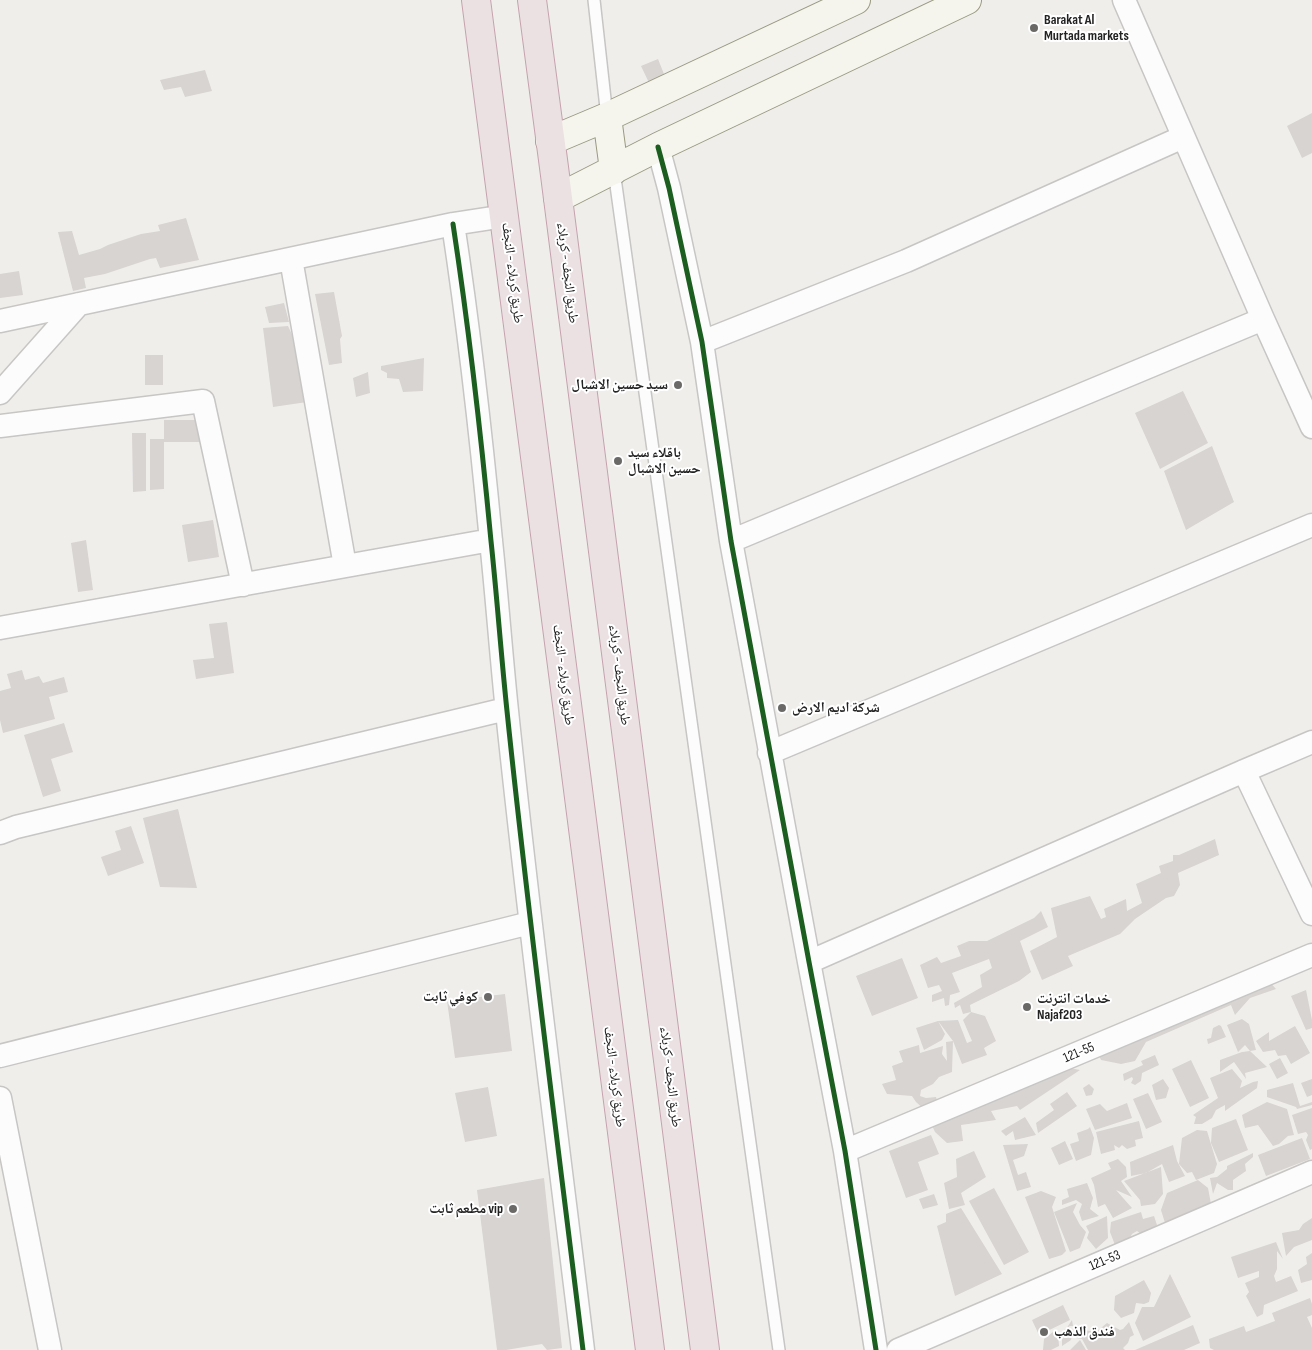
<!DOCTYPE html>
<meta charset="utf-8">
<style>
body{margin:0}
canvas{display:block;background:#f0eeeb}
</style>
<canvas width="1312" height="1350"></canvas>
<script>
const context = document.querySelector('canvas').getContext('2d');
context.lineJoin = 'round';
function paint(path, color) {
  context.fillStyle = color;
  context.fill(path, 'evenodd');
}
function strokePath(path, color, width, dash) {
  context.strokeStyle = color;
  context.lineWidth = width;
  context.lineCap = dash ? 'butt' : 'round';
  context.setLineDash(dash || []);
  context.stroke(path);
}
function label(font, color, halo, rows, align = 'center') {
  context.font = font + ' "Sofia Sans Condensed","Noto Naskh Arabic",sans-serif';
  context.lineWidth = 4;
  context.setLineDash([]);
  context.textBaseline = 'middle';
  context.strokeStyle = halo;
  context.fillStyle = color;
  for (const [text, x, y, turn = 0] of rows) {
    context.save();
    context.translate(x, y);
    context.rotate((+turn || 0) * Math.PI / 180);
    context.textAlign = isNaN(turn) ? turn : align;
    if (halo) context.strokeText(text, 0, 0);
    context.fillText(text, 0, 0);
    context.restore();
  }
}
const building = new Path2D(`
 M 658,59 L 666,79 L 651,87 L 641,66 Z
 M 205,70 L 212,91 L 185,97 L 181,87 L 164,90 L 160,80 Z
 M 1312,113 L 1312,153 L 1302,158 L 1287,126 Z
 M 186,218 L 199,260 L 160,268 L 156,258 L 150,259 L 105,274 L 84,278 L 86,288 L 73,291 L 58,232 L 72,231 L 79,255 L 100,249 L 108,245 L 141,234 L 160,231 L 158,225 Z
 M 19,271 L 23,295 L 0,298 L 0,274 Z
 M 334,292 L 342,336 L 340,339 L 342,363 L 329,365 L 315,294 Z
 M 284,303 L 289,322 L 269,323 L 265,307 Z
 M 288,326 L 305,362 L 307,402 L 273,407 L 263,328 Z
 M 145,355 L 163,355 L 163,385 L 145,385 Z
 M 424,358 L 423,391 L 403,392 L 399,379 L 387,378 L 387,373 L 381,370 L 381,366 Z
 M 368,372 L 370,393 L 356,397 L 353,378 Z
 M 1183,391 L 1208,443 L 1160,469 L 1135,413 Z
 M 164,420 L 202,420 L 202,442 L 164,442 L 164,489 L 150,490 L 150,439 L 164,439 Z
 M 132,433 L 146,433 L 146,491 L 133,492 Z
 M 1212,446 L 1234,502 L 1186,530 L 1164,471 Z
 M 213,520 L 219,557 L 188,562 L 182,525 Z
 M 86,540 L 93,590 L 78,592 L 71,543 Z
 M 227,622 L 234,673 L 196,679 L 193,660 L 214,658 L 209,624 Z
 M 22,670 L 25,680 L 39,676 L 43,683 L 64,677 L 68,692 L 49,697 L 55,719 L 3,733 L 0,720 L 0,691 L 11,688 L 7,674 Z
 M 64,723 L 73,752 L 51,759 L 61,791 L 43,797 L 24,735 Z
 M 178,809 L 197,888 L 160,887 L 143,818 Z
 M 131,826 L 144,863 L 108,876 L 101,857 L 121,850 L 115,831 Z
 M 1215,839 L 1219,855 L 1178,873 L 1180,885 L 1174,896 L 1166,898 L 1135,919 L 1120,934 L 1068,956 L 1073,966 L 1042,980 L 1030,951 L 1057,937 L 1051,908 L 1090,896 L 1101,919 L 1106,917 L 1104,909 L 1126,899 L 1127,911 L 1142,903 L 1136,884 L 1161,873 L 1159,866 L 1173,861 L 1173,855 L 1179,855 Z
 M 1041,911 L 1048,927 L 1020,941 L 1031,972 L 1019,981 L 970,1005 L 971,1012 L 963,1014 L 960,1005 L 955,1008 L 954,1003 L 982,987 L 980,975 L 992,968 L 989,959 L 952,973 L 960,992 L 950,995 L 949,1005 L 945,1006 L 944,998 L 932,1002 L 932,995 L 942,991 L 939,985 L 928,988 L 920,965 L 937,957 L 941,963 L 961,956 L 957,946 L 969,941 L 987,941 L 1034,918 Z
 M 902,958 L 918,998 L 872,1016 L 856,976 Z
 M 1267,979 L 1276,989 L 1250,998 L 1235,1015 L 1231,1005 L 1146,1042 L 1135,1061 L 1121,1064 L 1101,1060 L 1097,1051 Z
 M 1306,990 L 1312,1020 L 1312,1028 L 1306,1030 L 1291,996 Z
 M 505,994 L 512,1051 L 455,1058 L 447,1001 Z
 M 971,1012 L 985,1016 L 996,1041 L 984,1048 L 987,1055 L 962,1064 L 953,1041 L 938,1021 L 945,1034 L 942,1040 L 924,1050 L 916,1028 L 938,1021 L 958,1020 L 967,1043 L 972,1041 L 963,1020 Z
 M 1242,1019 L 1249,1024 L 1256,1050 L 1250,1051 L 1267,1067 L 1245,1073 L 1246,1079 L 1234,1062 L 1220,1072 L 1220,1060 L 1242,1052 L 1250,1051 L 1245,1045 L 1238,1052 L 1227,1025 Z
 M 1219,1025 L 1221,1026 L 1226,1037 L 1208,1044 L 1207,1039 L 1211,1038 L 1213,1028 Z
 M 1295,1026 L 1310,1053 L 1291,1064 L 1286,1055 L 1278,1056 L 1275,1050 L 1263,1052 L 1256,1041 L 1269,1032 L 1269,1041 Z
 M 953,1041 L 952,1072 L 939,1077 L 933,1084 L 921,1090 L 920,1096 L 926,1098 L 936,1097 L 940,1112 L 926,1111 L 916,1102 L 912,1096 L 887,1094 L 882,1084 L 896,1080 L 892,1066 L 903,1062 L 899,1051 L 919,1045 L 920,1053 L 943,1046 L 942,1054 L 947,1061 L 946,1042 Z
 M 1155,1055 L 1159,1065 L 1142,1073 L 1141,1081 L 1135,1085 L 1131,1083 L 1133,1079 L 1132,1077 L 1124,1081 L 1123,1074 L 1143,1065 L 1141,1061 Z
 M 1280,1058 L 1288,1073 L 1277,1079 L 1269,1064 Z
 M 1191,1060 L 1209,1098 L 1190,1107 L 1172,1069 Z
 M 1060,1066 L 1080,1070 L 1020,1110 L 1017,1106 L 991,1111 L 996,1120 L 961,1125 L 963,1141 L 947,1143 L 935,1132 L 929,1119 Z
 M 1232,1069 L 1242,1081 L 1240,1088 L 1253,1082 L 1258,1081 L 1257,1088 L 1225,1111 L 1225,1105 L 1216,1110 L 1212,1118 L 1202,1124 L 1194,1124 L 1196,1117 L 1193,1115 L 1218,1098 L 1210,1078 Z
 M 1163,1079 L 1169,1088 L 1166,1098 L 1156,1100 L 1152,1085 Z
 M 1312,1079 L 1312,1095 L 1307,1097 L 1301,1083 Z
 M 1293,1083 L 1300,1106 L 1312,1102 L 1312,1105 L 1297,1109 L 1296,1107 L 1267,1097 L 1267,1090 Z
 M 1089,1084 L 1094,1089 L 1092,1095 L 1086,1096 L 1083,1088 Z
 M 488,1087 L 497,1136 L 465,1142 L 455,1093 Z
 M 1067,1092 L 1077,1106 L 1038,1133 L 1036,1123 L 1054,1110 L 1050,1104 Z
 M 1148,1093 L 1162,1122 L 1146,1129 L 1133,1099 Z
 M 1267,1102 L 1287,1109 L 1294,1135 L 1288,1136 L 1279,1144 L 1273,1146 L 1258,1125 L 1245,1128 L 1242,1115 Z
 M 1127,1103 L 1132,1118 L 1095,1130 L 1086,1109 L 1100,1104 L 1107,1111 Z
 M 1312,1108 L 1312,1149 L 1310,1150 L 1306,1140 L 1308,1135 L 1306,1132 L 1298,1134 L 1292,1115 Z
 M 1025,1117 L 1036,1135 L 1015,1140 L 1013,1131 L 1006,1136 L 1001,1131 Z
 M 1236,1119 L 1248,1150 L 1219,1162 L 1211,1143 L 1212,1128 Z
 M 1139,1121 L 1143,1138 L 1135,1140 L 1136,1146 L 1127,1149 L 1122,1145 L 1119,1148 L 1114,1145 L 1115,1150 L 1101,1154 L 1096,1132 Z
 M 1090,1127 L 1094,1138 L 1091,1155 L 1076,1161 L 1070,1144 L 1079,1141 L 1077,1133 L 1088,1129 Z
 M 1197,1130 L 1207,1131 L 1217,1164 L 1214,1173 L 1196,1180 L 1192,1172 L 1187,1173 L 1179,1164 L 1182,1138 Z
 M 931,1135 L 939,1154 L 918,1162 L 928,1190 L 906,1198 L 889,1151 Z
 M 1302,1138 L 1310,1159 L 1266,1176 L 1258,1155 Z
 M 1065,1141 L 1073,1159 L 1059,1165 L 1051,1148 Z
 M 1028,1144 L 1024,1156 L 1013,1160 L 1018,1175 L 1026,1172 L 1031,1187 L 1017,1191 L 1003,1145 Z
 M 1173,1145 L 1177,1161 L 1185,1176 L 1169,1182 L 1162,1164 L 1146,1173 L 1131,1176 L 1130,1162 Z
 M 974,1151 L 986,1177 L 961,1193 L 965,1205 L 949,1209 L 944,1183 L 957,1177 L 956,1159 Z
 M 1253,1153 L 1253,1157 L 1245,1164 L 1246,1171 L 1233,1180 L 1233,1190 L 1228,1190 L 1217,1183 L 1213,1194 L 1210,1178 L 1217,1177 L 1227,1169 L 1227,1166 Z
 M 1118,1159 L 1126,1167 L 1127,1177 L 1121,1181 L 1132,1197 L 1116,1190 L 1132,1208 L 1113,1218 L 1105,1204 L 1098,1207 L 1094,1185 L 1091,1178 L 1111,1169 L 1108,1163 Z
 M 1161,1167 L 1163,1194 L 1155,1204 L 1141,1206 L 1140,1200 L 1124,1181 Z
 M 544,1178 L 562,1348 L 547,1350 L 542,1344 L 506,1350 L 497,1350 L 477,1190 Z
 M 1198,1180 L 1208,1188 L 1211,1204 L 1165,1223 L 1161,1210 L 1167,1193 Z
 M 1087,1183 L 1093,1198 L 1090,1209 L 1099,1216 L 1082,1221 L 1079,1212 L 1082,1204 L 1076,1200 L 1062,1205 L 1062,1200 L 1069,1197 L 1067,1189 Z
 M 994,1188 L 1029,1252 L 1004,1265 L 969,1201 Z
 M 1041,1191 L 1056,1197 L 1052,1207 L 1066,1251 L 1062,1255 L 1049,1259 L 1025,1197 Z
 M 934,1194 L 938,1205 L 923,1209 L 919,1199 Z
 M 1077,1203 L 1073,1212 L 1080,1225 L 1086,1232 L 1080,1248 L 1070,1252 L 1054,1212 Z
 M 961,1208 L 1002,1274 L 955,1296 L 937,1226 L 946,1222 L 946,1214 Z
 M 1141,1212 L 1143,1219 L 1154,1216 L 1157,1225 L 1151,1229 L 1141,1234 L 1137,1231 L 1132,1234 L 1129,1240 L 1115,1245 L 1110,1232 L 1111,1222 Z
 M 1107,1216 L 1108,1238 L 1096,1249 L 1087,1238 L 1089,1232 L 1086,1226 Z
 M 1312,1218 L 1312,1240 L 1294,1247 L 1286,1256 L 1282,1233 L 1299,1230 L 1303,1224 Z
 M 1276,1242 L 1283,1259 L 1277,1251 L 1277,1269 L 1274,1276 L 1276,1282 L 1291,1276 L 1298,1291 L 1264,1305 L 1263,1314 L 1257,1317 L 1246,1296 L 1249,1292 L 1245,1283 L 1259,1277 L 1259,1271 L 1238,1278 L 1231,1257 Z
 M 1312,1253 L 1312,1280 L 1301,1283 L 1298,1270 L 1307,1264 L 1306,1257 Z
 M 1170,1274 L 1191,1317 L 1143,1341 L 1135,1323 L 1142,1307 L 1154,1307 Z
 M 1144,1280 L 1151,1293 L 1149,1302 L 1144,1304 L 1136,1303 L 1134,1313 L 1121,1318 L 1114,1310 L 1115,1296 Z
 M 1310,1298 L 1312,1304 L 1312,1315 L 1307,1317 L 1312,1328 L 1312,1350 L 1214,1350 L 1210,1348 L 1209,1339 L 1244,1326 L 1246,1332 L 1275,1321 L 1272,1313 Z
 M 1063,1305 L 1070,1320 L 1039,1335 L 1032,1320 Z
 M 1072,1320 L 1073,1326 L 1069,1326 L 1072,1335 L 1071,1340 L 1062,1346 L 1062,1339 L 1064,1336 L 1062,1331 L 1066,1329 Z
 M 1129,1322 L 1134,1335 L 1130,1337 L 1128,1343 L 1123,1348 L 1125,1350 L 1088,1350 L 1082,1339 L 1076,1338 L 1077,1329 L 1096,1332 L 1107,1323 L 1120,1330 L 1123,1329 Z
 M 1193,1325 L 1200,1343 L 1184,1350 L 1135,1350 Z
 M 1053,1332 L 1058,1333 L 1059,1346 L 1051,1350 L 1043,1350 L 1044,1339 Z
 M 1080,1340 L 1086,1350 L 1070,1350 Z`);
const lane = new Path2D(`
 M 594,0 L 607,117
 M 614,171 L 779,1350`);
const street = new Path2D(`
 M 1124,0 L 1263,319 L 1312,427
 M 658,147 L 669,188 L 702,342 L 731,541 L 809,962 L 845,1151 L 876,1350
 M 453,224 C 469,329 481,435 491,541 C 497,597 501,654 507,711 C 529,924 557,1137 583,1350
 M 291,259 L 345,566
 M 0,321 L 453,224 L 505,216
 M 702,342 L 906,261 L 1183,137
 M 0,393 L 79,304
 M 0,426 L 203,401 L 243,585
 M 731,541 L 1263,319
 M 0,628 L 491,540
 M 769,753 L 1312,525
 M 1244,771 L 1312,914
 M 0,833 L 16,827 L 506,709
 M 809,962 L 1244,771 L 1312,742
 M 0,1056 L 530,923
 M 0,1098 L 50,1350
 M 845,1151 L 1312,955
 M 898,1350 L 1312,1172`);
const secondary = new Path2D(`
 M 607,117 L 614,170
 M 550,141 L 607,117 L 856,0
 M 558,198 L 658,147 L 967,0`);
const highway = new Path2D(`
 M 476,0 C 536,450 591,900 650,1350
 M 532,0 L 555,175 L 705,1350`);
const cycleway = new Path2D(`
 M 658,147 L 669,188 L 702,342 L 731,541 L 809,962 L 845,1151 L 876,1350
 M 453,224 C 469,329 481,435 491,541 C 497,597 501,654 507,711 C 529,924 557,1137 583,1350`);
const markers = [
 [1034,28,5,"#6a6968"],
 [678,385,5,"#6a6968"],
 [618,461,5,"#6a6968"],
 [782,708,5,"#6a6968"],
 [488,997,5,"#6a6968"],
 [1027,1007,5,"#6a6968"],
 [513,1209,5,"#6a6968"],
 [1044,1332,5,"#6a6968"]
];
const poiNames = [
 ["Barakat Al",1044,20],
 ["Murtada markets",1044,36],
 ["سيد حسين الاشبال",668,385,"right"],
 ["باقلاء سيد",628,453],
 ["حسين الاشبال",628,469],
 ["شركة اديم الارض",792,708],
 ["كوفي ثابت",478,997,"right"],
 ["خدمات انترنت",1037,999],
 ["Najaf203",1037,1015],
 ["مطعم ثابت vip",503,1209,"right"],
 ["فندق الذهب",1054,1332]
];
const streetNames = [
 ["طريق کربلاء - النجف",512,273,83],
 ["طريق النجف - کربلاء",567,273,83],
 ["طريق کربلاء - النجف",563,675,83],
 ["طريق النجف - کربلاء",619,675,83],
 ["121-55",1079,1053,-23],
 ["طريق کربلاء - النجف",614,1077,83],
 ["طريق النجف - کربلاء",670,1077,83],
 ["121-53",1105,1261,-23]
];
paint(building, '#d7d4d2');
strokePath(lane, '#c7c6c5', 14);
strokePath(street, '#c7c6c5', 25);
strokePath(secondary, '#9a9a82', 30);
strokePath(highway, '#c5a3ae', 30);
strokePath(lane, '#fdfcfc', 11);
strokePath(street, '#fdfcfc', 22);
strokePath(secondary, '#f5f5ed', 28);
strokePath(highway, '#ebe1e3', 28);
strokePath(cycleway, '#1b5e20', 5);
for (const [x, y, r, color] of markers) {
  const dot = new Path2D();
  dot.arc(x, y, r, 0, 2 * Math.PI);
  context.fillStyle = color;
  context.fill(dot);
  strokePath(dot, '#fff', 2);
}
label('bold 14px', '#222', '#fff', poiNames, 'left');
label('14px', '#222', '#fff', streetNames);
</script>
